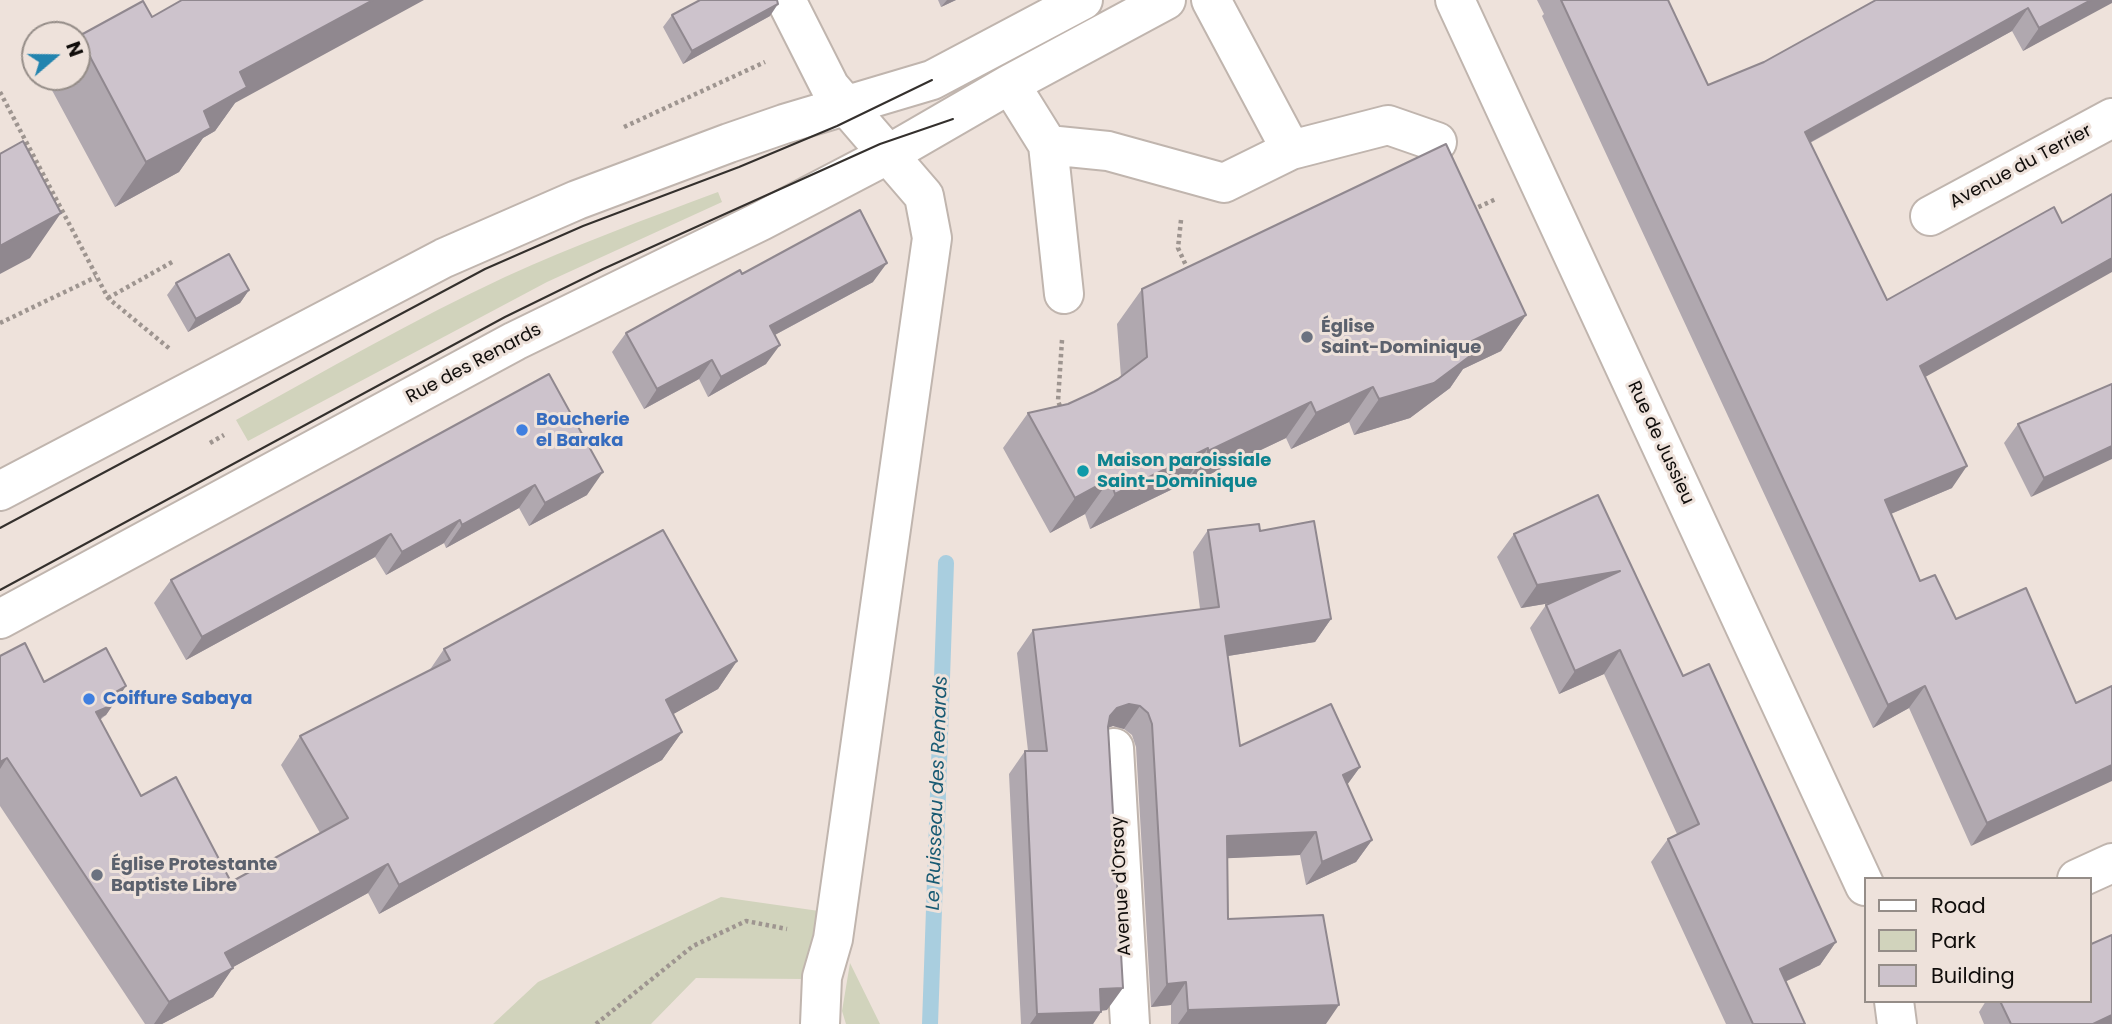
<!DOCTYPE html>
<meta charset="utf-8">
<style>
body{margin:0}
#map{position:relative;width:2112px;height:1024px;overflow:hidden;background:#eee2db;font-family:Poppins,sans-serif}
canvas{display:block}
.legend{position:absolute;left:1864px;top:877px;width:228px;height:126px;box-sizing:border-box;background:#eee2db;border:2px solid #958d88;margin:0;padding:9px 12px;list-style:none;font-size:21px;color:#100d0b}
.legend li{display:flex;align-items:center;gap:14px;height:35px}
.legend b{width:35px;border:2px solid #958d88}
.north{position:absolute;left:21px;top:21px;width:70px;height:70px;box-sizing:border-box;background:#eee2db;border:2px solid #958d88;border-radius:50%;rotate:70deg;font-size:19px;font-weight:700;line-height:28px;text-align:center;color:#100d0b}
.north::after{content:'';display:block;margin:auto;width:24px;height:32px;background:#2284af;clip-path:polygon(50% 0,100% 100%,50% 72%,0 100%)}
</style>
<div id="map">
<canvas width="2112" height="1024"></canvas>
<ul class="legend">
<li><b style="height:9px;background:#fff"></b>Road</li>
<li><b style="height:19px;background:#d1d3bc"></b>Park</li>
<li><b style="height:19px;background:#cdc3cc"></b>Building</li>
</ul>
<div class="north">N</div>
</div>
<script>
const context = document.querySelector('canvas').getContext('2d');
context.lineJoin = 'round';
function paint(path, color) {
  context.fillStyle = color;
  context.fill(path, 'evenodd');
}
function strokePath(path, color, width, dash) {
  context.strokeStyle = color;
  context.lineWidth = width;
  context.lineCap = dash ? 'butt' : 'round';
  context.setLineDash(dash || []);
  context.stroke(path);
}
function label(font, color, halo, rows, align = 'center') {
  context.font = font + ' Poppins,sans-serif';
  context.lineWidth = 6;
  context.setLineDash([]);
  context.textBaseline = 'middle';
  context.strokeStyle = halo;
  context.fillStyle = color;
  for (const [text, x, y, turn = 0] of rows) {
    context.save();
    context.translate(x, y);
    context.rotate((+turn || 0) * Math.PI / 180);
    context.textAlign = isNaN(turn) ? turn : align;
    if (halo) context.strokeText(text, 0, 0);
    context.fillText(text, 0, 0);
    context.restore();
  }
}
const green = new Path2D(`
 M 718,192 L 722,202 L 547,282 L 248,441 L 236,420 C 325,371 413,320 505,277 C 575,245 646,219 718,192 Z
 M 721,897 L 826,912 L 803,979 L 696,978 L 651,1024 L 493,1024 L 538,982 Z
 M 850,963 L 880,1024 L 846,1024 L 842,1011 Z`);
const stream = new Path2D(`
 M 930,1024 L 946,563`);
const path = new Path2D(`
 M 0,92 L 108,298 L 170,349
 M 624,127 L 765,62
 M 1472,210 L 1496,199
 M 1181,220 L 1178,248 L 1189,272
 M 108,298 L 174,261
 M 0,323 L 96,277
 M 1062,340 L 1058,401 L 1062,411
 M 210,443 L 224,435
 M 596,1024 L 693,946 L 746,921 L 787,929`);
const minor = new Path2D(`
 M 786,0 L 830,87 L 924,196 L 932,238 L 833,939 L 822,977 L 820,1024
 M 1455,0 L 1865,886
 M 1010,84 L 1048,145 L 1064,294
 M 1048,145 L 1108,151 L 1224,183 L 1291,150 L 1211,0
 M 1291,150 L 1388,125 L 1437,142
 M 1930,216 L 2112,118
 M 0,491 L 444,258 L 577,200 L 729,143 L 784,124 L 932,80 L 1083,0
 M 0,619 L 515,341 L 761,221 L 889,154 L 1010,84 L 1166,0
 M 1114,748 L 1130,1024
 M 2077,879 L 2112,863
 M 1894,1001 L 1897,1024`);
const tram = new Path2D(`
 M 0,528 L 485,269 L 583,226 L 739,167 L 837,126 L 932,80
 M 0,590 L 505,317 L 603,269 L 880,144 L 953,119`);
const wall = new Path2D(`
 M 938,0 L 956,0 L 941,7 Z
 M 1537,0 L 1668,0 L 1708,85 L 1764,62 L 1876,0 L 2112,0 L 2023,51 L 2012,31 L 1810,143 L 1887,300 L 1925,377 L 1952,488 L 1891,514 L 1920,581 L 1956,619 L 2076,703 L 1971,846 L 1909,708 L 1873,728 L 1542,16 L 1544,14 Z
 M 672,15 L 770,16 L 683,64 L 663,27 Z
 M 152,17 L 235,103 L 215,131 L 203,138 L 179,172 L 115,207 L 47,81 L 50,77 L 77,77 L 77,38 L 79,36 Z
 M 742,274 L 873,282 L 775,335 L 766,364 L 708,397 L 699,379 L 644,409 L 612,352 L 626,333 Z
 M 176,283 L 249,290 L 240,303 L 188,332 L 167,295 Z
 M 1142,289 L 1526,315 L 1501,351 L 1463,369 L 1450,388 L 1410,418 L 1354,435 L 1349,422 L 1291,449 L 1286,438 L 1183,487 L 1183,484 L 1090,529 L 1085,514 L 1050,533 L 1003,448 L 1028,413 L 1068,404 L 1094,392 L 1121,377 L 1117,324 Z
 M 549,374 L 587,495 L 529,526 L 519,508 L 446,548 L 444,543 L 386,575 L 375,557 L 186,660 L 154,603 L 171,580 Z
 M 2112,384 L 2031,497 L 2004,443 L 2018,424 Z
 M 1208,530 L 1260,531 L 1331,619 L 1315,642 L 1228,656 L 1240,746 L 1360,767 L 1347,785 L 1372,840 L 1356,862 L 1306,885 L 1300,855 L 1227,858 L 1228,919 L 1326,1024 L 1171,1024 L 1171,1005 L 1151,1007 L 1136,747 L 1132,735 L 1124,729 L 1113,726 L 1108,728 L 1107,1010 L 1101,1011 L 1093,1024 L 1021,1024 L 1009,774 L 1025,751 L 1028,751 L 1017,653 L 1033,630 L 1200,609 L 1193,552 Z
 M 1514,534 L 1683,676 L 1836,942 L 1820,965 L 1785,982 L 1805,1024 L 1726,1024 L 1651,862 L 1668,839 L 1677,834 L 1604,674 L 1559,694 L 1530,628 L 1546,605 L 1550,603 L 1521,608 L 1497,557 Z
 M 444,649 L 737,661 L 718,689 L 673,714 L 682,732 L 662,760 L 379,914 L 368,893 L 233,967 L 213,997 L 162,1024 L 145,1024 L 0,806 L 0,656 L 44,682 L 126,686 L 106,715 L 100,720 L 141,796 L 231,882 L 320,833 L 281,765 L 300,736 L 429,671 Z
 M 1986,1001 L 2089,1001 L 2112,1024 L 1984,1024 L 1979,1012 Z`);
const shadedWall = new Path2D(`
 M 373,0 L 424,0 L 235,103 L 215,131 L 203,138 L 179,172 L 115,207 L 146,162 L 204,111 L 240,72 Z
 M 947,0 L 956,0 L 941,7 Z
 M 2091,0 L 2112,0 L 2112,3 L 2023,51 L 2039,28 Z
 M 778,4 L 770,16 L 683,64 L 692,51 Z
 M 2028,8 L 2012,31 L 1789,154 L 1805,132 Z
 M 61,213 L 30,258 L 0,274 L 0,246 Z
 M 2112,258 L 2112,272 L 1904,389 L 1920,366 Z
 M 887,263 L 873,282 L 756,345 L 770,326 Z
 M 249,290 L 240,303 L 188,332 L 196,319 Z
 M 1526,315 L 1501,351 L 1463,369 L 1450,388 L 1410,418 L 1354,435 L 1379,399 L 1470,342 Z
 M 780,345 L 766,364 L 708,397 L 721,377 Z
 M 712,360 L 699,379 L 644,409 L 657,389 Z
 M 1373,387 L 1349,422 L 1291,449 L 1316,413 Z
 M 1311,402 L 1286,438 L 1183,487 L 1208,451 Z
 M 2112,446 L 2112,459 L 2031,497 L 2044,478 Z
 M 1208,448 L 1183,484 L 1090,529 L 1115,494 Z
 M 1967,466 L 1952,488 L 1869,523 L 1885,500 Z
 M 603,472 L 587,495 L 529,526 L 545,503 Z
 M 1110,479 L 1085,514 L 1050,533 L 1075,498 Z
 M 535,485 L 519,508 L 446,548 L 462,525 Z
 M 460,520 L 444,543 L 386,575 L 402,552 Z
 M 391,534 L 375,557 L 186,660 L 202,637 Z
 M 1620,571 L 1604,594 L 1521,608 L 1537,585 Z
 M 1331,619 L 1315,642 L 1209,659 L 1225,636 Z
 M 1620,650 L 1604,674 L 1559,694 L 1575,671 Z
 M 737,661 L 718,689 L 647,729 L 666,700 Z
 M 126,686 L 106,715 L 102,717 L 90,735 L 85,727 L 105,698 Z
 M 1925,686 L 1909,708 L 1873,728 L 1888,705 Z
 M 1129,704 L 1140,706 L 1124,729 L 1113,726 L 1101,730 L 1110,716 L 1117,708 Z
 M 682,732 L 662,760 L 379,914 L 399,885 Z
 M 7,758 L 0,769 L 0,762 Z
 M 2112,765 L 2112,781 L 1971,846 L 1987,823 Z
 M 1360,767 L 1344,789 L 1343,775 Z
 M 1316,832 L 1300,855 L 1211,859 L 1227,836 Z
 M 1372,840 L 1356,862 L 1306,885 L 1322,862 Z
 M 388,864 L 368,893 L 206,982 L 225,953 Z
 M 1836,942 L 1820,965 L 1763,992 L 1780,969 Z
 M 233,968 L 213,997 L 162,1024 L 154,1024 L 169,1002 Z
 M 1186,982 L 1171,1005 L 1151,1007 L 1167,984 Z
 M 1123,988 L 1107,1010 L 1084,1012 L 1100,989 Z
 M 1339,1005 L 1326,1024 L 1178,1024 L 1188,1010 Z
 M 1101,1012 L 1093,1024 L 1030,1024 L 1037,1014 Z
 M 2112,1015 L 2112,1024 L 2093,1024 Z`);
const building = new Path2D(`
 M 182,0 L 373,0 L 240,72 L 247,87 L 204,111 L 211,128 L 146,162 L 79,36 L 143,1 L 152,17 Z
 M 700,0 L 777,0 L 778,4 L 692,51 L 672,15 Z
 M 1561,0 L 1668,0 L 1708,85 L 1764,62 L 1876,0 L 2091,0 L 2039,28 L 2028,8 L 1805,132 L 1887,300 L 2054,207 L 2062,223 L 2112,194 L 2112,258 L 1920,366 L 1967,466 L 1885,500 L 1920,581 L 1935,575 L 1956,619 L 2026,588 L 2076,703 L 2112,686 L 2112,765 L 1987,823 L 1925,686 L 1888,705 Z
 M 23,141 L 61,213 L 0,246 L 0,154 Z
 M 1446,144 L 1526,315 L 1470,342 L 1474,353 L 1434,383 L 1379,399 L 1373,387 L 1316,413 L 1311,402 L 1208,451 L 1208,448 L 1115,494 L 1110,479 L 1075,498 L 1028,413 L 1068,404 L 1094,392 L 1118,379 L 1147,357 L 1142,289 Z
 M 860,210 L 887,263 L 770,326 L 780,345 L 721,377 L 712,360 L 657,389 L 626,333 L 740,270 L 742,274 Z
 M 229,254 L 249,290 L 196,319 L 176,283 Z
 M 549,374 L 603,472 L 545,503 L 535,485 L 462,525 L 460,520 L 402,552 L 391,534 L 202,637 L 171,580 Z
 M 2112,384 L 2112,446 L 2044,478 L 2018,424 Z
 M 1598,495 L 1683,676 L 1709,664 L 1836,942 L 1780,969 L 1805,1024 L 1753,1024 L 1668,839 L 1699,824 L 1620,650 L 1575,671 L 1546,605 L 1620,571 L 1537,585 L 1514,534 Z
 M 1314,521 L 1331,619 L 1225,636 L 1240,746 L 1331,704 L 1360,767 L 1343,775 L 1372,840 L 1322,862 L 1316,832 L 1227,836 L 1228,919 L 1323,915 L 1339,1005 L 1188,1010 L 1186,982 L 1167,984 L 1152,724 L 1148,713 L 1140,706 L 1129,704 L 1117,708 L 1110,716 L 1108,727 L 1123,988 L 1100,989 L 1101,1012 L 1037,1014 L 1025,751 L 1047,751 L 1033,630 L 1219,607 L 1208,530 L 1259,524 L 1260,531 Z
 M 663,530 L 737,661 L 666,700 L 682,732 L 399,885 L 388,864 L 225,953 L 233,968 L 169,1002 L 7,758 L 0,762 L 0,656 L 25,643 L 44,682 L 106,648 L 126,686 L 105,698 L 110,706 L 96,712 L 141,796 L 176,777 L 231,882 L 348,818 L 300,736 L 450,660 L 444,649 Z
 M 2112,935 L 2112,1015 L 2093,1024 L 2011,1024 L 2000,1001 L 2089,1001 L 2089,945 Z`);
const markers = [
 [1307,337,7,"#6b7280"],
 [522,430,7,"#3f7fe0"],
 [1083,471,7,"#0f9aa8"],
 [89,699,7,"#3f7fe0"],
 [97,875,7,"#6b7280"]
];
const streetNames = [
 ["Avenue du Terrier",2021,167,-28],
 ["Rue des Renards",474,364,-28],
 ["Rue de Jussieu",1660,443,65],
 ["Avenue d'Orsay",1122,886,-93]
];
const worshipNames = [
 ["Église",1321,327],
 ["Saint-Dominique",1321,348],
 ["Église Protestante",111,865],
 ["Baptiste Libre",111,886]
];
const shopNames = [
 ["Boucherie",536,420],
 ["el Baraka",536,441],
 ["Coiffure Sabaya",103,699]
];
const cultureNames = [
 ["Maison paroissiale",1097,461],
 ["Saint-Dominique",1097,482]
];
const waterNames = [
 ["Le Ruisseau des Renards",938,793,-88]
];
paint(green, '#d1d3bc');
strokePath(stream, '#a9cedf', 16);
strokePath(minor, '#c0b5ae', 42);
strokePath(path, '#9e9590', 4.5, [3.5, 3.5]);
strokePath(minor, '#fff', 38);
strokePath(tram, '#34302d', 2);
paint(wall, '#b0a8af');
paint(shadedWall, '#90888f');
paint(building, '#cdc3cc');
strokePath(building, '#90888f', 2);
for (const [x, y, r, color] of markers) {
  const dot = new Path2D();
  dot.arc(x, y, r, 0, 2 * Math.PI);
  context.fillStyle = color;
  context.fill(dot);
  strokePath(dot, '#eee2db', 2.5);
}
label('18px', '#100d0b', '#eee2db', streetNames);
label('bold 18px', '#5b616d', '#eee2db', worshipNames, 'left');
label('bold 18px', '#366cbe', '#eee2db', shopNames, 'left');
label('bold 18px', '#0d838f', '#eee2db', cultureNames, 'left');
label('italic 19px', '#185a73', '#eee2db', waterNames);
</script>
